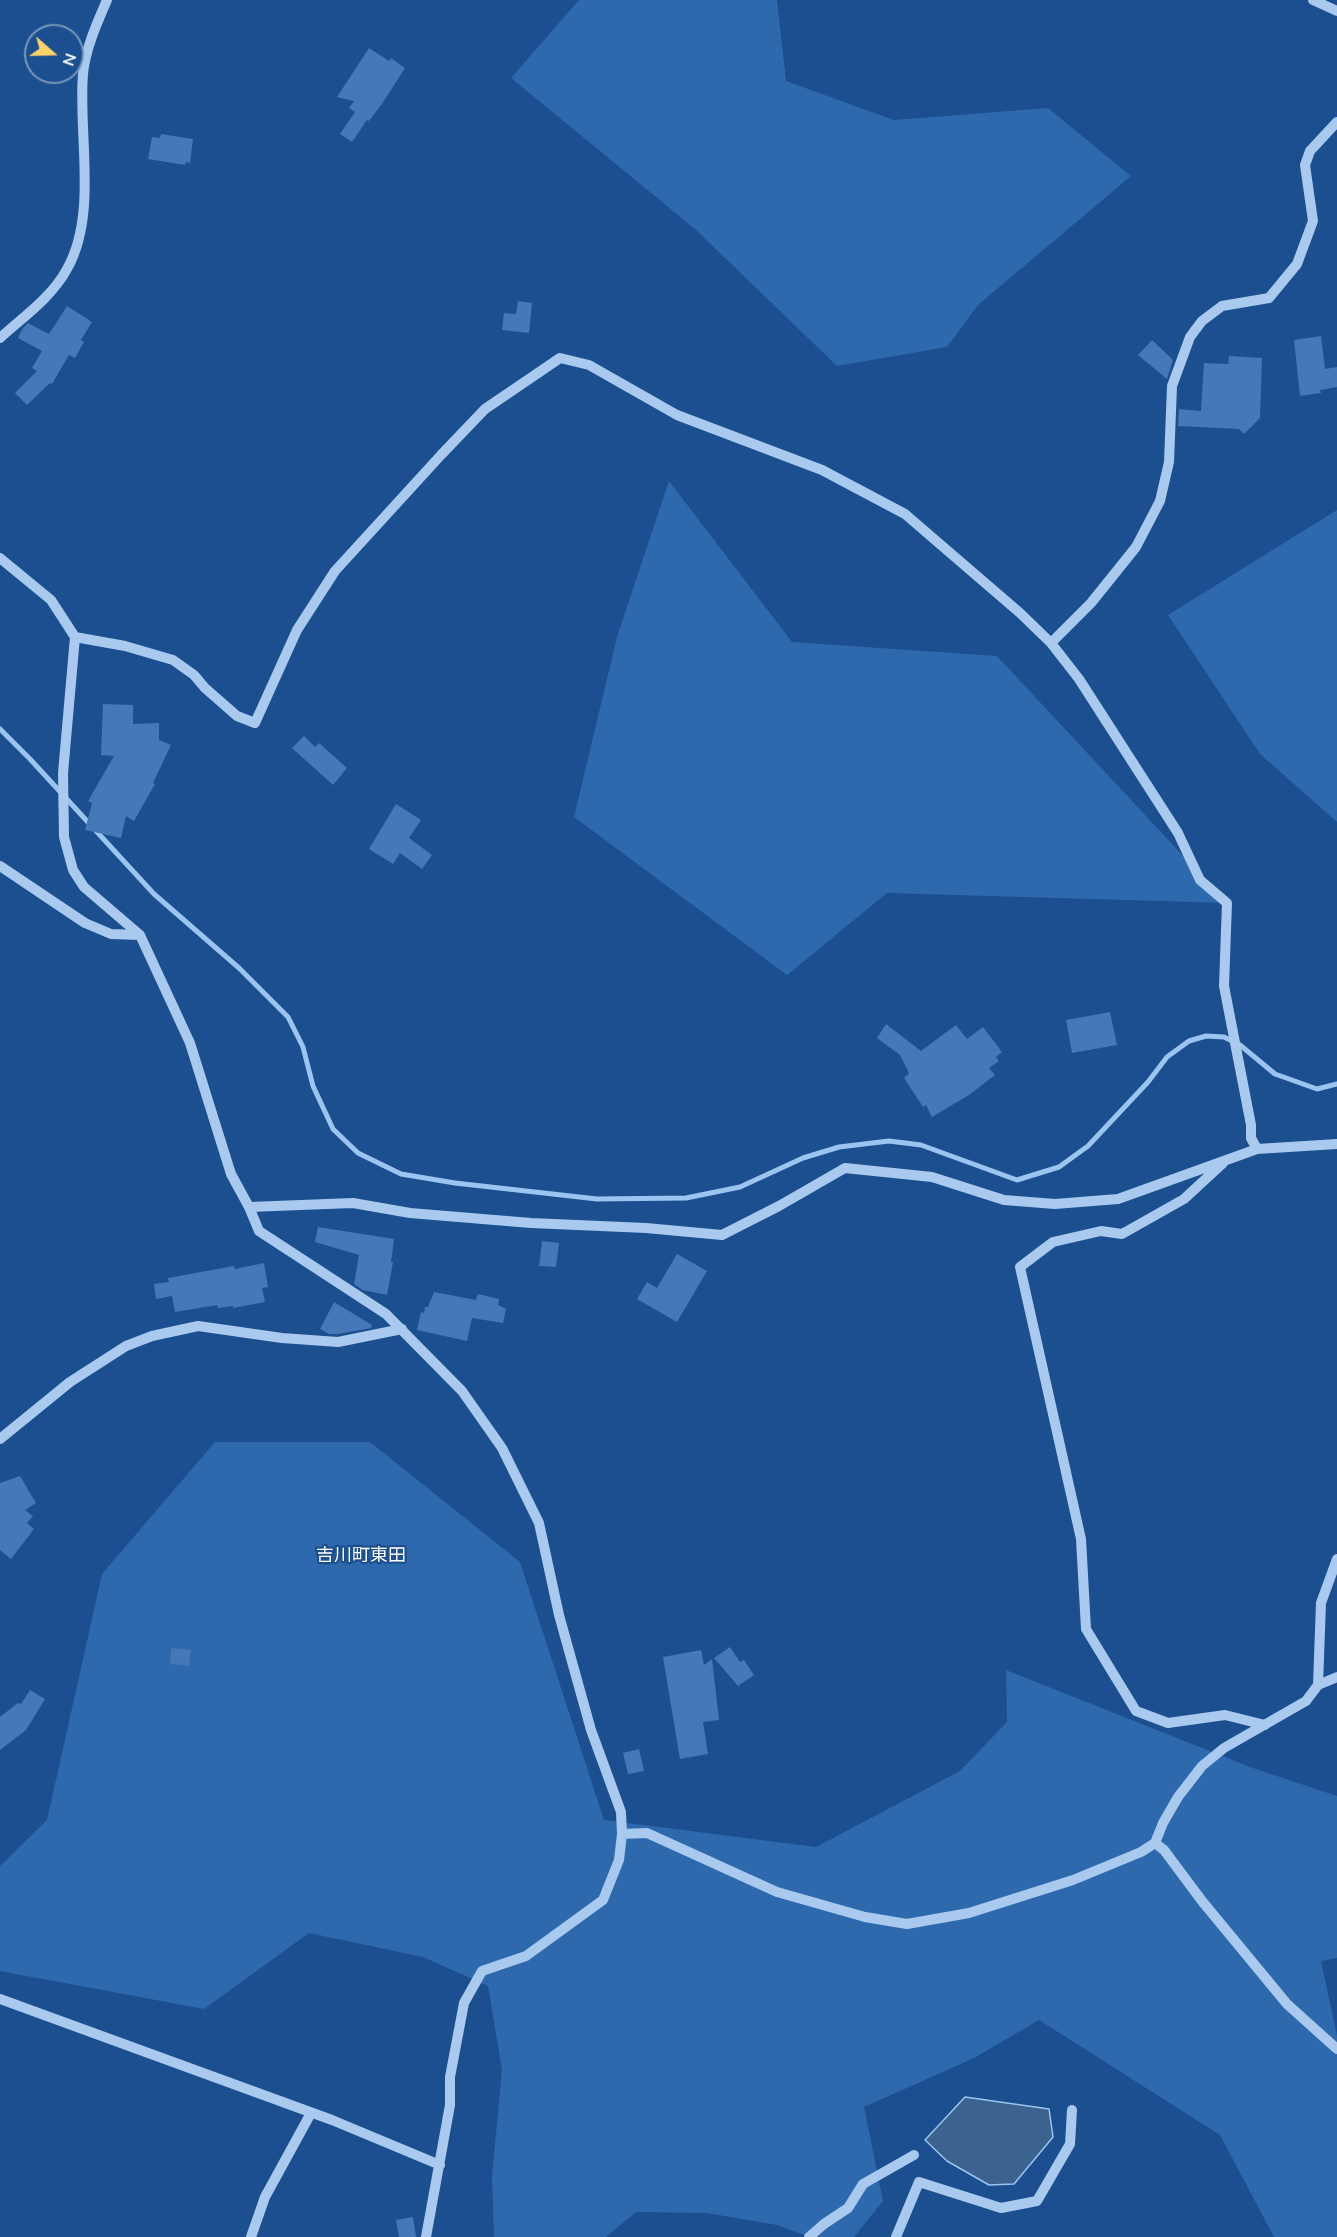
<!DOCTYPE html>
<meta charset="utf-8">
<style>
body{margin:0}
#map{position:relative;width:1337px;height:2237px;overflow:hidden;background:#1b4f8f;font-family:"Nunito Sans",sans-serif}
canvas{display:block}
.north{position:absolute;left:24px;top:24px;width:60px;height:60px;box-sizing:border-box;background:#1b4f8f;border:2px solid #7695bc;border-radius:50%;rotate:110deg;font-size:16px;font-weight:700;line-height:24px;text-align:center;color:#fff}
.north::after{content:'';display:block;margin:auto;width:21px;height:27px;background:#ffd166;clip-path:polygon(50% 0,100% 100%,50% 72%,0 100%)}
</style>
<div id="map">
<canvas width="1337" height="2237"></canvas>
<div class="north">N</div>
</div>
<script>
const context = document.querySelector('canvas').getContext('2d');
context.lineJoin = 'round';
function paint(path, color) {
  context.fillStyle = color;
  context.fill(path, 'evenodd');
}
function strokePath(path, color, width, dash) {
  context.strokeStyle = color;
  context.lineWidth = width;
  context.lineCap = dash ? 'butt' : 'round';
  context.setLineDash(dash || []);
  context.stroke(path);
}
function label(font, color, halo, rows, align = 'center') {
  context.font = font + ' "Nunito Sans","Noto Sans JP",sans-serif';
  context.lineWidth = 4.5;
  context.setLineDash([]);
  context.textBaseline = 'middle';
  context.strokeStyle = halo;
  context.fillStyle = color;
  for (const [text, x, y, turn = 0] of rows) {
    context.save();
    context.translate(x, y);
    context.rotate((+turn || 0) * Math.PI / 180);
    context.textAlign = isNaN(turn) ? turn : align;
    if (halo) context.strokeText(text, 0, 0);
    context.fillText(text, 0, 0);
    context.restore();
  }
}
const green = new Path2D(`
 M 579,0 L 777,0 L 786,81 L 894,120 L 1048,108 L 1131,176 L 978,305 L 947,347 L 837,366 L 695,229 L 511,78 Z
 M 669,481 L 792,642 L 997,656 L 1227,903 L 887,893 L 787,975 L 574,817 L 617,637 Z
 M 1337,510 L 1337,822 L 1260,754 L 1168,615 Z
 M 215,1442 L 370,1442 L 520,1562 L 604,1820 L 816,1847 L 960,1771 L 1007,1722 L 1006,1670 L 1250,1767 L 1337,1796 L 1337,1958 L 1321,1961 L 1337,2036 L 1337,2237 L 1274,2237 L 1220,2135 L 1039,2020 L 974,2058 L 864,2107 L 883,2201 L 854,2237 L 810,2237 L 777,2225 L 707,2213 L 636,2212 L 606,2237 L 494,2237 L 492,2176 L 502,2070 L 488,1986 L 423,1957 L 309,1933 L 204,2009 L 0,1971 L 0,1866 L 47,1820 L 102,1574 Z`);
const water = new Path2D(`
 M 965,2097 L 1049,2109 L 1053,2137 L 1014,2184 L 989,2185 L 947,2161 L 925,2140 Z`);
const stream = new Path2D(`
 M 0,729 L 30,759 L 154,894 L 239,968 L 288,1017 L 303,1047 L 313,1086 L 333,1129 L 358,1153 L 401,1174 L 455,1183 L 597,1199 L 686,1198 L 740,1187 L 803,1158 L 839,1147 L 889,1141 L 921,1145 L 1017,1180 L 1059,1167 L 1088,1146 L 1148,1082 L 1167,1057 L 1189,1041 L 1206,1036 L 1224,1037 L 1240,1045 L 1275,1074 L 1317,1089 L 1337,1084`);
const building = new Path2D(`
 M 369,48 L 389,61 L 391,58 L 405,68 L 382,104 L 369,121 L 367,120 L 352,142 L 340,134 L 355,112 L 349,108 L 354,101 L 337,97 Z
 M 161,134 L 193,139 L 190,163 L 186,162 L 185,165 L 148,159 L 152,137 L 160,138 Z
 M 518,301 L 532,303 L 529,333 L 502,330 L 504,313 L 516,314 Z
 M 67,306 L 92,322 L 81,340 L 84,342 L 75,358 L 69,355 L 52,384 L 50,383 L 27,405 L 15,393 L 37,371 L 32,368 L 42,351 L 18,338 L 23,328 L 28,323 L 49,334 Z
 M 1321,336 L 1325,369 L 1337,367 L 1337,387 L 1320,390 L 1321,393 L 1300,396 L 1294,340 Z
 M 1152,340 L 1173,360 L 1167,379 L 1138,355 Z
 M 1229,356 L 1262,358 L 1260,418 L 1244,434 L 1239,429 L 1178,426 L 1179,409 L 1201,411 L 1204,363 L 1228,364 Z
 M 103,704 L 133,705 L 133,724 L 159,723 L 159,740 L 171,745 L 153,783 L 155,784 L 134,821 L 126,816 L 121,838 L 85,830 L 92,803 L 88,801 L 114,756 L 101,755 Z
 M 304,736 L 315,747 L 319,743 L 347,768 L 333,785 L 292,748 Z
 M 396,804 L 421,820 L 409,838 L 432,855 L 422,869 L 400,853 L 393,864 L 369,849 Z
 M 1110,1012 L 1117,1045 L 1072,1053 L 1066,1020 Z
 M 886,1024 L 921,1051 L 956,1025 L 967,1039 L 983,1027 L 1002,1052 L 996,1057 L 999,1061 L 989,1068 L 995,1075 L 969,1095 L 932,1117 L 926,1105 L 923,1107 L 904,1078 L 909,1073 L 900,1055 L 877,1038 Z
 M 318,1227 L 394,1239 L 391,1262 L 393,1262 L 387,1295 L 363,1290 L 354,1284 L 359,1255 L 315,1242 Z
 M 542,1241 L 559,1243 L 556,1267 L 539,1266 Z
 M 677,1254 L 707,1271 L 677,1322 L 637,1299 L 647,1282 L 657,1288 Z
 M 264,1263 L 268,1287 L 262,1288 L 265,1302 L 233,1308 L 233,1306 L 218,1308 L 217,1305 L 175,1312 L 172,1296 L 156,1299 L 154,1284 L 169,1282 L 168,1278 L 234,1266 L 235,1269 Z
 M 434,1292 L 476,1300 L 478,1294 L 499,1299 L 498,1305 L 506,1309 L 503,1323 L 472,1318 L 467,1341 L 417,1330 L 421,1312 L 424,1313 L 425,1307 L 428,1307 Z
 M 334,1302 L 372,1325 L 371,1328 L 338,1334 L 329,1334 L 320,1329 Z
 M 20,1476 L 36,1503 L 25,1510 L 33,1516 L 27,1523 L 34,1529 L 11,1559 L 0,1550 L 0,1483 Z
 M 730,1647 L 740,1662 L 744,1660 L 754,1675 L 738,1686 L 714,1658 Z
 M 171,1648 L 191,1650 L 189,1666 L 170,1664 Z
 M 701,1650 L 704,1665 L 712,1659 L 719,1720 L 703,1722 L 708,1754 L 680,1759 L 663,1657 Z
 M 30,1690 L 45,1699 L 26,1730 L 0,1750 L 0,1717 L 18,1703 L 21,1704 Z
 M 639,1749 L 644,1771 L 628,1774 L 623,1753 Z
 M 413,2217 L 416,2237 L 399,2237 L 396,2220 Z`);
const minor = new Path2D(`
 M 1313,0 L 1337,11
 M 0,338 C 23,317 52,297 67,269 C 98,214 78,135 83,74 C 85,50 97,23 107,0
 M 0,558 L 51,600 L 75,637 L 63,773 L 64,837 L 73,870 L 84,887 L 140,935 L 190,1043 L 231,1174 L 249,1207 L 259,1231 L 386,1314 L 462,1391 L 502,1448 L 539,1523 L 559,1615 L 591,1730 L 621,1812 L 622,1834 L 619,1860 L 603,1900 L 526,1956 L 482,1971 L 464,2003 L 450,2077 L 450,2105 L 426,2237
 M 75,637 L 125,646 L 173,660 L 194,675 L 205,688 L 237,716 L 255,723 L 297,630 L 335,571 L 441,455 L 485,409 L 560,358 L 589,365 L 677,415 L 822,470 L 905,514 L 1020,613 L 1051,643 L 1079,679 L 1178,833 L 1200,880 L 1227,903 L 1224,986 L 1251,1125 L 1251,1138 L 1257,1149
 M 1051,643 L 1091,603 L 1136,547 L 1160,501 L 1169,462 L 1172,386 L 1190,337 L 1202,321 L 1222,306 L 1269,298 L 1297,264 L 1313,221 L 1305,165 L 1310,151 L 1337,122
 M 0,866 L 85,923 L 111,934 L 140,935
 M 1223,1163 L 1184,1199 L 1122,1234 L 1101,1231 L 1053,1242 L 1020,1267 L 1081,1539 L 1086,1629 L 1136,1711 L 1168,1723 L 1225,1715 L 1265,1725
 M 249,1207 L 353,1203 L 410,1213 L 531,1223 L 646,1228 L 722,1235 L 779,1206 L 845,1168 L 932,1177 L 1004,1200 L 1055,1204 L 1118,1199 L 1257,1149 L 1337,1144
 M 0,1439 L 70,1382 L 126,1346 L 152,1336 L 198,1326 L 282,1338 L 338,1342 L 402,1329
 M 1318,1685 L 1337,1677
 M 622,1834 L 647,1833 L 777,1892 L 865,1917 L 907,1924 L 969,1913 L 1073,1880 L 1141,1852 L 1155,1843 L 1163,1823 L 1178,1797 L 1202,1766 L 1224,1748 L 1306,1701 L 1318,1685 L 1321,1603 L 1337,1559
 M 1155,1843 L 1164,1850 L 1202,1901 L 1287,2004 L 1337,2049
 M 0,1999 L 332,2120 L 440,2165
 M 251,2237 L 265,2197 L 311,2113
 M 809,2237 L 824,2224 L 848,2208 L 863,2184 L 914,2155
 M 896,2237 L 919,2182 L 1001,2208 L 1037,2201 L 1070,2144 L 1072,2110`);
const quarterNames = [
 ["吉川町東田",361,1557]
];
paint(green, '#2e69ad');
paint(water, '#3c6290');
strokePath(water, '#9cc4f0', 1.5);
strokePath(stream, '#9cc4f0', 5);
paint(building, '#4478b7');
strokePath(minor, '#a9c9ee', 10);
label('18px', '#fff', '#1b4f8f', quarterNames);
</script>
